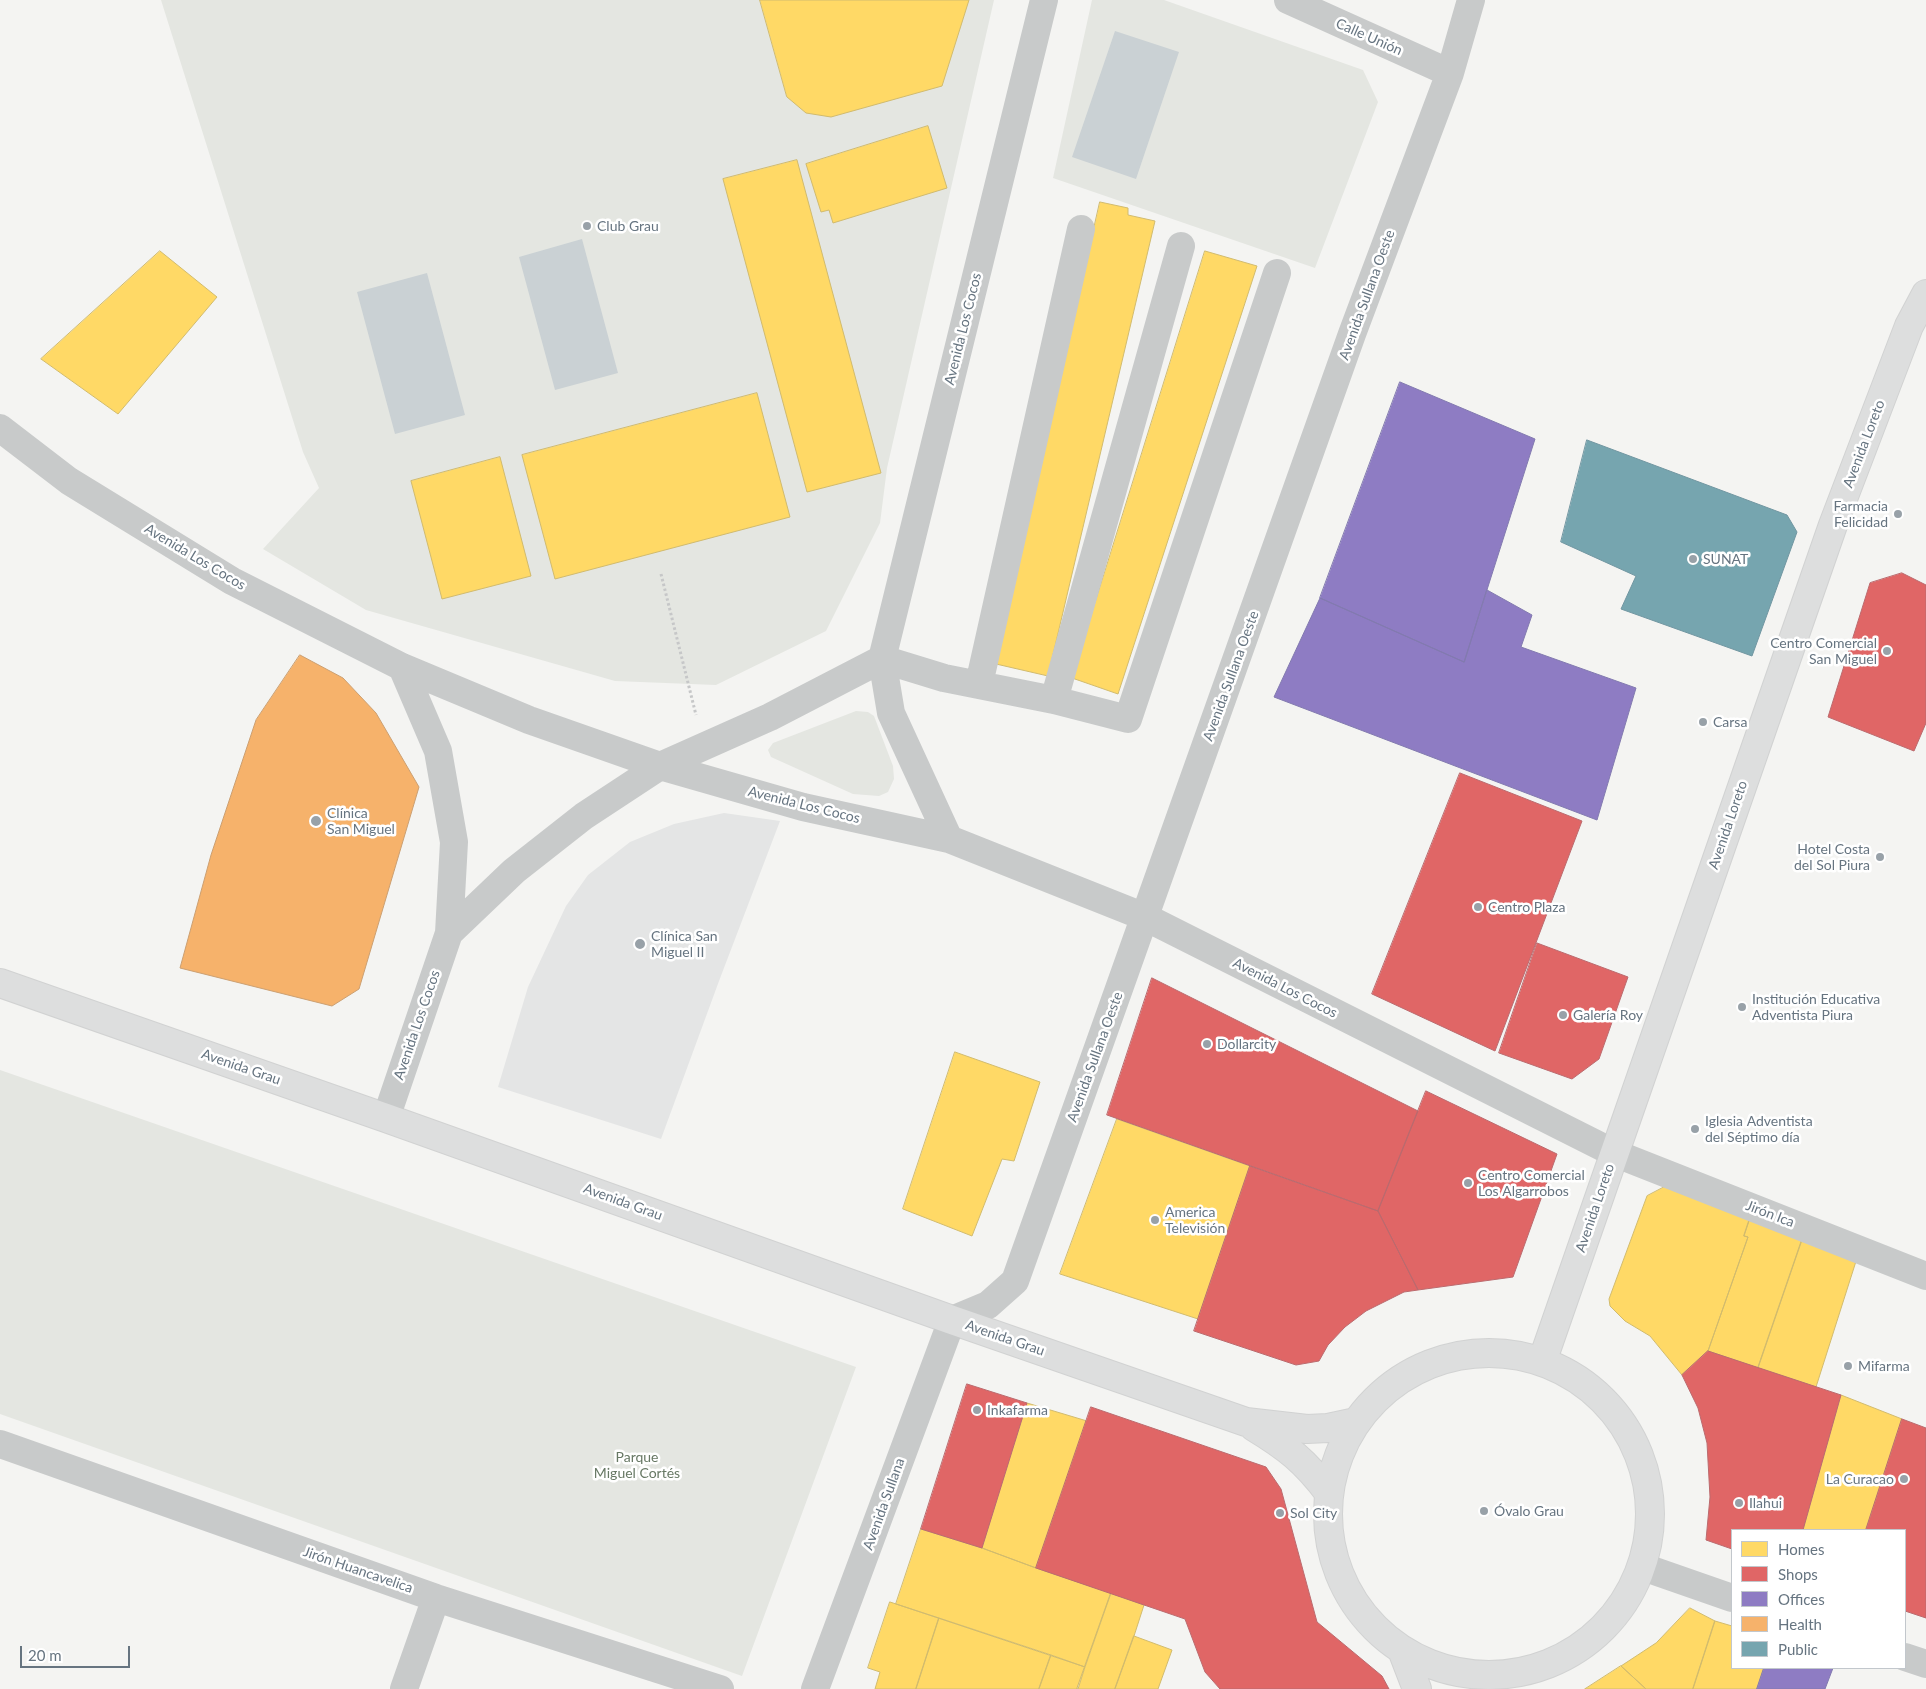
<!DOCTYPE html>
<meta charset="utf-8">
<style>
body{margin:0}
#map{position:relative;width:1926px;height:1689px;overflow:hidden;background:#f4f4f2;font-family:Lato,sans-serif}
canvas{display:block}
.legend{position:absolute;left:1731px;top:1529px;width:175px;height:140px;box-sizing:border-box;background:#fff;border:1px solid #c2c7cc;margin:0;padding:6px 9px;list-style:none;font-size:15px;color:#667480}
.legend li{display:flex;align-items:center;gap:10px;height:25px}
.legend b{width:25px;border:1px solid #c2c7cc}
.scale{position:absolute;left:20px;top:1646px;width:110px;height:22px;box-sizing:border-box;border:2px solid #667480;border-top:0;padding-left:6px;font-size:15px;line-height:18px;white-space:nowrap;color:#667480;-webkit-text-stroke:4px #fff;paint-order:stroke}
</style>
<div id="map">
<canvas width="1926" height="1689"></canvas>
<ul class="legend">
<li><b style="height:14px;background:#ffd966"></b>Homes</li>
<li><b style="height:14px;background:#e06666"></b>Shops</li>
<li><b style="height:14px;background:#8e7cc3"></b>Offices</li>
<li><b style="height:14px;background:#f6b26b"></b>Health</li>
<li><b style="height:14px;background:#76a5af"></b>Public</li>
</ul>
<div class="scale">20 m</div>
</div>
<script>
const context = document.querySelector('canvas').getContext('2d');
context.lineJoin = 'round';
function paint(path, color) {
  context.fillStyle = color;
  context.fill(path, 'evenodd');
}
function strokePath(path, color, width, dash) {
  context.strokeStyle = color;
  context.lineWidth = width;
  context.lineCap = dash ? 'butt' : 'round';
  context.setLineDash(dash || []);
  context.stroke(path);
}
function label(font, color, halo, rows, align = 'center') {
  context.font = font + ' Lato,sans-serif';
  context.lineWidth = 5;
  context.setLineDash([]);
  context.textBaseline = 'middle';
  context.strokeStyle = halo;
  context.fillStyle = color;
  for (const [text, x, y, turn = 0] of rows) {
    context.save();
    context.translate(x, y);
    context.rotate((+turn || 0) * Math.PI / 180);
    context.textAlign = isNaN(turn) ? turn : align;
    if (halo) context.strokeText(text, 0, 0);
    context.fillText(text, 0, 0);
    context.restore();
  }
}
const built = new Path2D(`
 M 724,813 L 780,821 L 719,981 L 661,1139 L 498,1087 L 528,987 L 566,906 L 588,875 L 630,842 L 674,824 Z`);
const green = new Path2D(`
 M 161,0 L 994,0 L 887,468 L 880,523 L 826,631 L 716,685 L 615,681 L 366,610 L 263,549 L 319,488 L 303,452 Z
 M 1092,0 L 1164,0 L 1363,70 L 1378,102 L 1315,268 L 1053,178 Z
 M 856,711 L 868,712 L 874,716 L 893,766 L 894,779 L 888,792 L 879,796 L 853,794 L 771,757 L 768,750 L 773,743 Z
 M 0,1070 L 856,1367 L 742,1676 L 0,1414 Z`);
const water = new Path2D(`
 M 1115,31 L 1179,52 L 1136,179 L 1072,157 Z
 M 582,239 L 618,373 L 555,390 L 519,257 Z
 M 427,273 L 465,415 L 395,434 L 357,292 Z`);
const homes = new Path2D(`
 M 760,0 L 969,0 L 942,86 L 831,117 L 806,113 L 787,97 Z
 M 928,126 L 947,188 L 833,223 L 829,210 L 821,212 L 806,164 Z
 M 797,160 L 881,473 L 807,492 L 723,179 Z
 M 1100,202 L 1128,208 L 1128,215 L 1155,221 L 1048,676 L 996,664 Z
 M 160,251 L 217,297 L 118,414 L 41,359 Z
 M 1205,251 L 1257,266 L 1118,694 L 1072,678 Z
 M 757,393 L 790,517 L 555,579 L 522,455 Z
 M 500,457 L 531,576 L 442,599 L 411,481 Z
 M 955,1052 L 1040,1082 L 1014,1161 L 1002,1159 L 972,1236 L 903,1209 Z
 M 1117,1119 L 1250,1166 L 1198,1319 L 1060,1274 Z
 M 1670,1184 L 1751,1215 L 1744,1236 L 1748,1237 L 1708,1351 L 1682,1375 L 1650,1336 L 1625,1321 L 1610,1306 L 1609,1299 L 1647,1196 Z
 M 1751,1215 L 1804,1234 L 1758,1368 L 1708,1351 L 1748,1237 L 1744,1236 Z
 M 1804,1234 L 1858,1255 L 1816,1387 L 1758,1368 Z
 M 1841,1395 L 1902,1419 L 1866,1530 L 1803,1530 Z
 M 1027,1403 L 1087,1421 L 1036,1568 L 982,1548 Z
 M 921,1529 L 982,1548 L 1036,1568 L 1111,1593 L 1085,1667 L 896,1604 Z
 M 1111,1593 L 1144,1605 L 1134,1636 L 1115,1689 L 1077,1689 Z
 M 890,1602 L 939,1618 L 916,1689 L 875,1689 L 880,1672 L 868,1668 Z
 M 1690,1608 L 1715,1621 L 1693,1689 L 1646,1689 L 1621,1666 L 1656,1643 Z
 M 939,1618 L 1051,1655 L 1039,1689 L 916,1689 Z
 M 1715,1621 L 1732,1626 L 1732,1668 L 1764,1668 L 1757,1689 L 1693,1689 Z
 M 1134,1636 L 1172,1650 L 1158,1689 L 1115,1689 Z
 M 1051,1655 L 1085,1667 L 1078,1689 L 1039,1689 Z
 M 1621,1666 L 1646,1689 L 1585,1689 Z`);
const shops = new Path2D(`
 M 1902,573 L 1926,585 L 1926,723 L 1914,751 L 1828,717 L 1870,583 Z
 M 1460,773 L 1582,821 L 1495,1051 L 1372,994 Z
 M 1537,943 L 1628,977 L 1599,1059 L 1572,1079 L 1499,1053 Z
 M 1152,978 L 1418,1111 L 1378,1211 L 1107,1115 Z
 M 1426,1091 L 1557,1154 L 1513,1277 L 1418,1290 L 1378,1211 Z
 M 1250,1166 L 1378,1211 L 1418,1290 L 1404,1292 L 1366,1311 L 1345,1327 L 1328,1345 L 1319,1361 L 1296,1365 L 1194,1331 Z
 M 1708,1351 L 1841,1395 L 1803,1530 L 1732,1530 L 1732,1549 L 1706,1540 L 1710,1497 L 1707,1443 L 1698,1408 L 1682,1375 Z
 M 967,1384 L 1027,1403 L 982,1548 L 921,1529 Z
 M 1091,1407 L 1266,1467 L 1281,1489 L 1317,1622 L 1382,1676 L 1389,1689 L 1220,1689 L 1205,1672 L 1185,1619 L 1036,1568 Z
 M 1902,1419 L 1926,1428 L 1926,1618 L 1905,1611 L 1905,1530 L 1866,1530 Z`);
const offices = new Path2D(`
 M 1400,382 L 1535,439 L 1464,662 L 1320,598 Z
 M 1487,590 L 1532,615 L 1521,647 L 1636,688 L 1597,820 L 1274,697 L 1320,598 L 1464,662 Z
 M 1764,1668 L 1833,1668 L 1825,1689 L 1757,1689 Z`);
const health = new Path2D(`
 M 300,655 L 343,678 L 376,713 L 419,787 L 359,989 L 332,1006 L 180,968 L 211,855 L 256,720 Z`);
const public = new Path2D(`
 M 1587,440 L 1787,515 L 1797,532 L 1752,656 L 1621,609 L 1636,576 L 1561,542 Z`);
const path = new Path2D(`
 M 661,574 L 696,715`);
const minor = new Path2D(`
 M 1288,0 L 1450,73
 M 0,428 L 69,481 L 232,581 L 402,667 L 529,720 L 660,766 L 803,807 L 949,839 L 1145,917 L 1614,1153 L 1926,1276
 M 882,659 L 944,678 L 1054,700 L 1128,719 L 1277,273
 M 979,684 L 1081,229
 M 1054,700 L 1181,246
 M 949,839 L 891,713 L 882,659 L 1044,0
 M 449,933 L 514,871 L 584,816 L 660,766 L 770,717 L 882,659
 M 386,1118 L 449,933 L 454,842 L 438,751 L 402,667
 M 0,1444 L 436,1598 L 720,1689
 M 1643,1567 L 1732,1598
 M 1905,1657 L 1926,1664
 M 404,1689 L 436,1598
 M 815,1689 L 952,1320 L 988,1305 L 1015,1281 L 1352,334 L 1450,73 L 1471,0`);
const major = new Path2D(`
 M 0,983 L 386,1118 L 952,1320 L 1246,1422 L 1307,1429 L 1328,1428 L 1356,1422
 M1328 1514a161 161 0 1 1 322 0a161 161 0 1 1-322 0Z
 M 1542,1362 L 1833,525 L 1909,326 L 1926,294
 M 1254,1427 C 1287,1447 1305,1461 1329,1493
 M 1402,1650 L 1417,1689`);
const markers = [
 [587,226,5,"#98a1a8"],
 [1898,514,5,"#98a1a8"],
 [1693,559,5,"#98a1a8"],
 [1887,651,5,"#98a1a8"],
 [1703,722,5,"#98a1a8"],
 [316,821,6,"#98a1a8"],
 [1880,857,5,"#98a1a8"],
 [1478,907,5,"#98a1a8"],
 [640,944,6,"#98a1a8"],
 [1742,1007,5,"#98a1a8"],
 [1563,1015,5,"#98a1a8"],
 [1207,1044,5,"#98a1a8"],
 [1695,1129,5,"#98a1a8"],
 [1468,1183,5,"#98a1a8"],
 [1155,1220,5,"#98a1a8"],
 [1848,1366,5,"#98a1a8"],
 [977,1410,5,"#98a1a8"],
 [1904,1479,5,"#98a1a8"],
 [1739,1503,5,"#98a1a8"],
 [1484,1511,5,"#98a1a8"],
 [1280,1513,5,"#98a1a8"]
];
const streetNames = [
 ["Calle Unión",1369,37,24],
 ["Avenida Sullana Oeste",1367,295,-70],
 ["Avenida Los Cocos",963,329,-76],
 ["Avenida Loreto",1864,444,-69],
 ["Avenida Los Cocos",195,557,31],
 ["Avenida Sullana Oeste",1231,676,-70],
 ["Avenida Los Cocos",804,805,14],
 ["Avenida Loreto",1728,825,-71],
 ["Avenida Los Cocos",1285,988,27],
 ["Avenida Los Cocos",417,1025,-71],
 ["Avenida Sullana Oeste",1095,1057,-70],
 ["Avenida Grau",241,1067,19],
 ["Avenida Grau",623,1202,20],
 ["Avenida Loreto",1595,1208,-71],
 ["Jirón Ica",1770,1214,21],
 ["Avenida Grau",1005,1338,19],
 ["Avenida Sullana",884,1504,-70],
 ["Jirón Huancavelica",358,1570,19]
];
const poiNames = [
 ["Club Grau",597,226],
 ["Farmacia",1888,506,"right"],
 ["Felicidad",1888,522,"right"],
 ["SUNAT",1703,559],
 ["Centro Comercial",1877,643,"right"],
 ["San Miguel",1877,659,"right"],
 ["Carsa",1713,722],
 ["Clínica",327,813],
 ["San Miguel",327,829],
 ["Hotel Costa",1870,849,"right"],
 ["del Sol Piura",1870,865,"right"],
 ["Centro Plaza",1488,907],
 ["Clínica San",651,936],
 ["Miguel II",651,952],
 ["Institución Educativa",1752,999],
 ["Adventista Piura",1752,1015],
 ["Galería Roy",1573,1015],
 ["Dollarcity",1217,1044],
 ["Iglesia Adventista",1705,1121],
 ["del Séptimo día",1705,1137],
 ["Centro Comercial",1478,1175],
 ["Los Algarrobos",1478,1191],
 ["America",1165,1212],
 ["Televisión",1165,1228],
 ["Mifarma",1858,1366],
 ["Inkafarma",987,1410],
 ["La Curacao",1894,1479,"right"],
 ["Ilahui",1749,1503],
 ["Óvalo Grau",1494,1511],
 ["Sol City",1290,1513]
];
const parkNames = [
 ["Parque",637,1457],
 ["Miguel Cortés",637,1473]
];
paint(built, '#e4e5e5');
paint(green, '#e4e6e1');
paint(water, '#cad1d4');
paint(homes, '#ffd966');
strokePath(homes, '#d1bb6e', 1);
paint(shops, '#e06666');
strokePath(shops, '#bb6a6e', 1);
paint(offices, '#8e7cc3');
strokePath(offices, '#827aaf', 1);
paint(health, '#f6b26b');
strokePath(health, '#cb9f71', 1);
paint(public, '#76a5af');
strokePath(public, '#7196a1', 1);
strokePath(major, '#d1d2d2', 30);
strokePath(path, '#c6c7c8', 3, [2.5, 2.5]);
strokePath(minor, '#c8caca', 28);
strokePath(major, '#dddede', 28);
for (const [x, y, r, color] of markers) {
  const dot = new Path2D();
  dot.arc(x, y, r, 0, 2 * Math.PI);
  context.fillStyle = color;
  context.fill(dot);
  strokePath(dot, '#fff', 2);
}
label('14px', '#667480', '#fff', streetNames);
label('14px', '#667480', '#fff', poiNames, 'left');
label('14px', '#677864', '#fff', parkNames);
</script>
